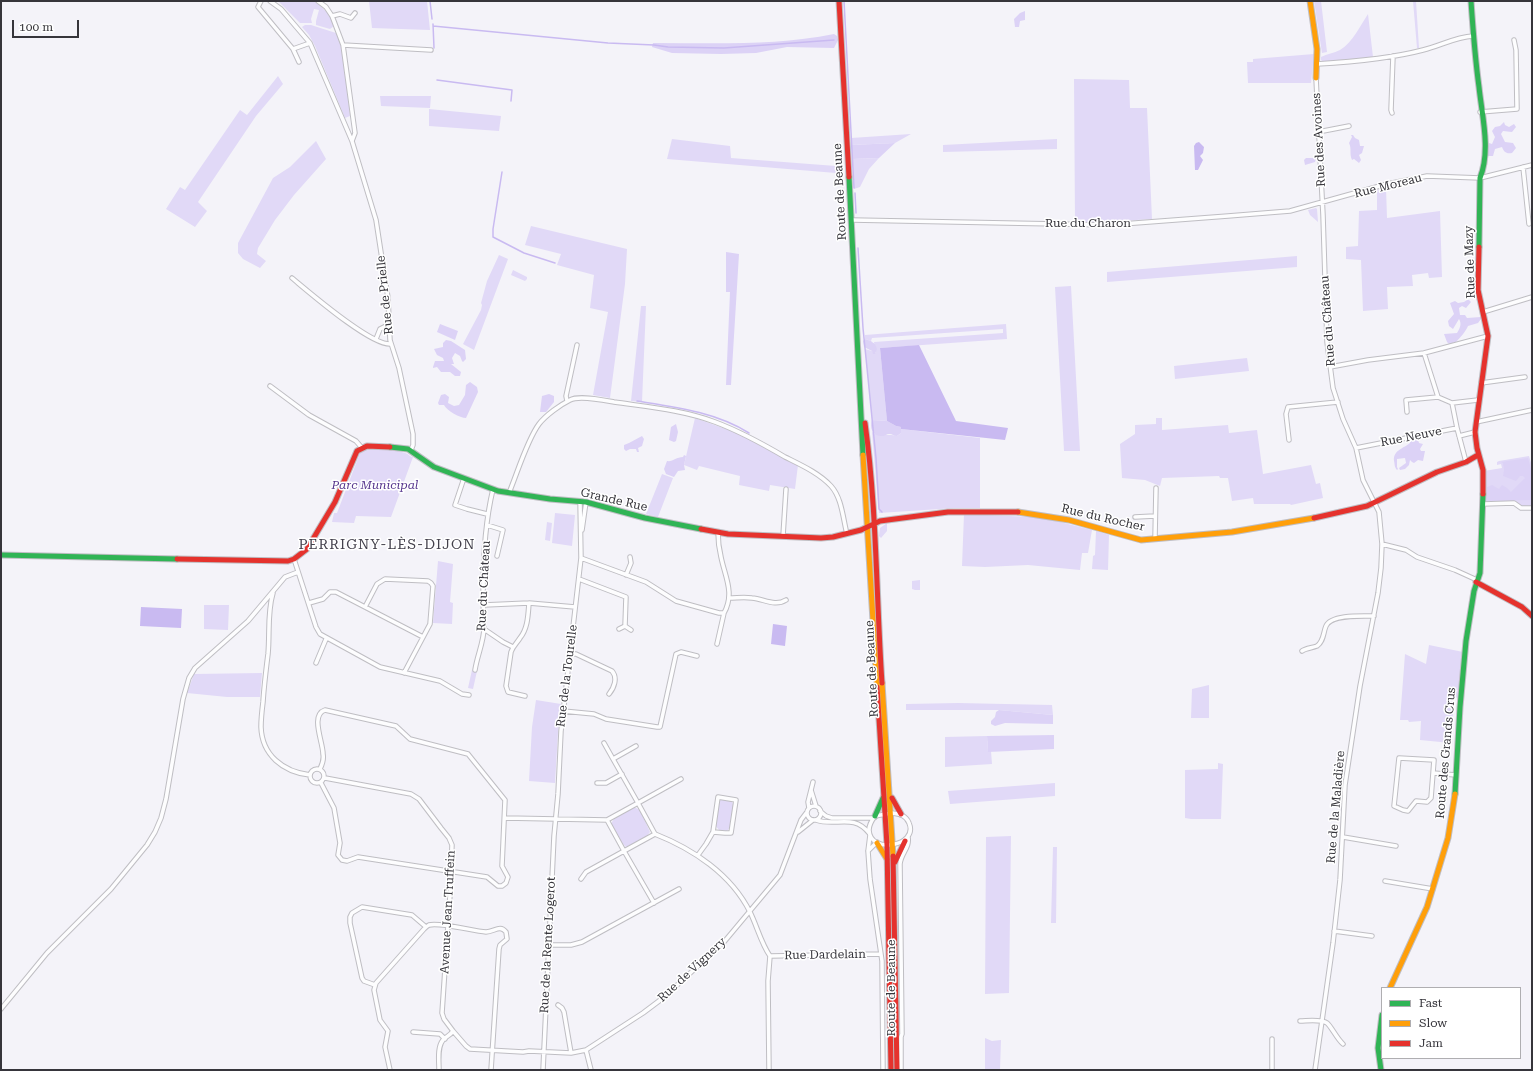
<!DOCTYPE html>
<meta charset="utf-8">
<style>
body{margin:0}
#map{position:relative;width:1533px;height:1071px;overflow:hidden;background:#f4f3f9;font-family:"Roboto Serif",serif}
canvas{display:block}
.frame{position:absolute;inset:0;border:2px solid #36353b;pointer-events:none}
.legend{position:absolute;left:1381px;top:987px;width:140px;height:72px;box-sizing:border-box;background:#fff;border:1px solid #afaeb1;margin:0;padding:5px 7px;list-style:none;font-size:12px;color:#36353b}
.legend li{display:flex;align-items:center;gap:8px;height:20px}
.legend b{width:20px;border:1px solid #afaeb1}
.scale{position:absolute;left:12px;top:20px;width:67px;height:18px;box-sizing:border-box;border:2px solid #36353b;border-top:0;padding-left:5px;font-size:12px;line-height:14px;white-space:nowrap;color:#36353b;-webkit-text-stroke:3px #fff;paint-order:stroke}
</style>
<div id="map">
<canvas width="1533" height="1071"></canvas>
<div class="frame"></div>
<ul class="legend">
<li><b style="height:5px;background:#30b455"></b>Fast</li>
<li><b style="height:5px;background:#ff9f0a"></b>Slow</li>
<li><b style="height:5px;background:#e5322d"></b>Jam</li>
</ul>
<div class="scale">100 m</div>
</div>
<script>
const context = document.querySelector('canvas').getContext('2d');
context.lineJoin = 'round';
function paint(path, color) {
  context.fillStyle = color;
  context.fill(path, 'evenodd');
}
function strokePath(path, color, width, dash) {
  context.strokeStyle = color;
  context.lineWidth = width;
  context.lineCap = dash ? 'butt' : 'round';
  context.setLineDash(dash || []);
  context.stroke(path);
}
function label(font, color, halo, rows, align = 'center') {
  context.font = font + ' "Roboto Serif",serif';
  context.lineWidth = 3;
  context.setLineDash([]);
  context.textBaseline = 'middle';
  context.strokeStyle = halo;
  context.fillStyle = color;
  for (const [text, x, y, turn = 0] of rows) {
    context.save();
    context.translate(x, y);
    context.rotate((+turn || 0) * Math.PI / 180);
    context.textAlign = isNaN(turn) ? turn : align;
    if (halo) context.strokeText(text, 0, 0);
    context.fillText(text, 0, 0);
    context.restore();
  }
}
const green = new Path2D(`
 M 278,1 L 315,1 L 329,14 L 334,26 L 330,29 L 316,25 L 316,21 L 319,10 L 314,9 L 311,19 L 312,23 L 300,23 Z
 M 369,1 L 427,1 L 430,30 L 372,28 Z
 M 1314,1 L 1321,1 L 1327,52 L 1322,53 Z
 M 1413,1 L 1416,1 L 1419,48 L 1417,48 Z
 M 1368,14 L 1373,57 L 1323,62 L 1321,60 L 1321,57 C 1327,54 1334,53 1340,50 C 1353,42 1360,26 1368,14 Z
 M 305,25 L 311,25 L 336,33 L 340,41 L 344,57 L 350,116 L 345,118 L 315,46 L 309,35 L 302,27 Z
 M 1314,54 L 1311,83 L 1248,83 L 1247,62 L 1253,62 L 1253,59 Z
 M 278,76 L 283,84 L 256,116 L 198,202 L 207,211 L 195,227 L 166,209 L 180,187 L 185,190 L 240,110 L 247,115 Z
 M 1074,79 L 1129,80 L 1130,108 L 1147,108 L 1152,219 L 1090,223 L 1075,222 Z
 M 380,96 L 431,96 L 430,108 L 381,106 Z
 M 429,109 L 501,116 L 499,131 L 429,126 Z
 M 911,134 L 895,143 L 851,145 L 851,138 Z
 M 672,139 L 730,146 L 731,158 L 836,166 L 836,173 L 667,159 Z
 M 1057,139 L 1057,149 L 943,152 L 943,145 Z
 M 316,141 L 326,159 L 294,195 L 275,220 L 258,248 L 257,254 L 266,261 L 260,268 L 243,259 L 238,253 L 238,243 L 273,178 L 290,167 Z
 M 879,158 L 869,169 L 860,187 L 854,189 L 852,159 Z
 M 1386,188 L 1387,218 L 1440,211 L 1442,277 L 1429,278 L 1428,273 L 1412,275 L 1413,286 L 1387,287 L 1388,309 L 1363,311 L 1361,260 L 1346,259 L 1346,247 L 1358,246 L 1359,211 L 1377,210 L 1377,190 Z
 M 1316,208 L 1317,209 L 1318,222 L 1310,215 L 1308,210 Z
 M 531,226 L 627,249 L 625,284 L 610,398 L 593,395 L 608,312 L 590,308 L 594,275 L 557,265 L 561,254 L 525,245 Z
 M 499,255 L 508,259 L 474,350 L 463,344 L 481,310 L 482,305 L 481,303 L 487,281 Z
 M 1297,256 L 1297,267 L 1107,282 L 1107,272 Z
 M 513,270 L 527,277 L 527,279 L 525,281 L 511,275 Z
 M 1071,286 L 1080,451 L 1064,451 L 1055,287 Z
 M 641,306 L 646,306 L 642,402 L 631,401 Z
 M 1006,324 L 1007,339 L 880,348 L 887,421 L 872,420 L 865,349 L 872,351 L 874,354 L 876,352 L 874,342 L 1003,333 L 1003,329 L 872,338 L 871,341 L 865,339 L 865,335 Z
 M 1247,358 L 1249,371 L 1175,379 L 1174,366 Z
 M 695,418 L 737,433 L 798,465 L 795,489 L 770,485 L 769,491 L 739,485 L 740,476 L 699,466 L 697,470 L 684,465 Z
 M 1156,418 L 1162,418 L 1162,430 L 1228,425 L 1229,433 L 1257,430 L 1263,474 L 1311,465 L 1316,484 L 1320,483 L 1323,498 L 1291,505 L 1290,504 L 1254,504 L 1253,498 L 1232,501 L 1228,478 L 1220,478 L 1219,476 L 1162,478 L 1160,486 L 1145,480 L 1122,478 L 1120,444 L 1135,434 L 1135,425 L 1156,424 Z
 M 901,429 L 980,438 L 980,508 L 955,508 L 879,513 L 872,432 C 879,438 888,433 897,436 L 901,433 Z
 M 370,448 C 382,448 394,449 405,453 C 409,454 410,457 413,457 L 391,517 L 356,516 L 354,523 L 332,522 L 334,513 L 337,513 L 360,453 Z
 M 1529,456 L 1532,466 L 1532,507 L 1522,507 L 1515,502 L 1486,503 L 1484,471 L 1502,468 L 1501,464 L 1497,465 L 1497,462 L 1499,461 Z
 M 662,474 L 673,478 L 658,517 L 646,514 Z
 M 555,513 L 575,515 L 572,546 L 552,543 Z
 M 964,514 L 1032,517 L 1056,521 L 1092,530 L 1088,553 L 1082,553 L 1080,570 L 1028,565 L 985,567 L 962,566 Z
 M 547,522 L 552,523 L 550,541 L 545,540 Z
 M 887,523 L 887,531 L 881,538 L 879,536 L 880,528 Z
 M 1096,531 L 1109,535 L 1108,570 L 1092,569 L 1093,556 L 1095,555 Z
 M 438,561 L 453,564 L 450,602 L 453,603 L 452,624 L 433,623 Z
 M 920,580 L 920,590 L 915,590 L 912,589 L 912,581 Z
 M 204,605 L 229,605 L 228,630 L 204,629 Z
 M 1429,645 L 1463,652 L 1458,698 L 1454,697 L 1451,743 L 1420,740 L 1421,721 L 1409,722 L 1408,720 L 1400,720 L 1405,654 L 1426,664 Z
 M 472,670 L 477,671 L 473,689 L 468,688 Z
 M 262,673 L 260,697 L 227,697 L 187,693 L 194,674 Z
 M 1209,685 L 1209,718 L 1191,718 L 1192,689 Z
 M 536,700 L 561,704 L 558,733 L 555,783 L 529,781 L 532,727 Z
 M 958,703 L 1052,705 L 1053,715 L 999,710 L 906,710 L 906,704 Z
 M 987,736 L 988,751 L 991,751 L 992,764 L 945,767 L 945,737 Z
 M 1218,763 L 1223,764 L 1221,819 L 1191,819 L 1185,818 L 1185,770 L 1218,769 Z
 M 1055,783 L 1055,796 L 950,804 L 948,791 Z
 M 722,799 L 731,800 C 736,806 733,826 727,831 L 719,830 L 715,825 L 719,801 Z
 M 633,808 L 636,808 L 640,810 L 650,832 L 647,836 L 626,847 L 623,844 L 612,825 L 612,822 L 614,819 Z
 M 1011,836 L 1009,993 L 985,994 L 986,837 Z
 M 1053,847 L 1057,847 L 1056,923 L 1051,923 Z
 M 985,1038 L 992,1041 L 1001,1040 L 1000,1070 L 985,1070 Z`);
const forest = new Path2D(`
 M 1025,11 L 1025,20 L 1020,21 L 1019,27 L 1015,27 L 1014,19 L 1020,13 Z
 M 834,34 L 837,36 L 838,40 L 834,48 L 787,47 L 756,53 L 721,54 L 672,53 L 652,47 L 653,43 C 713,43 775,46 834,34 Z
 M 1504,122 L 1505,125 L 1509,127 L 1514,124 L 1516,127 L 1512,132 L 1503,131 L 1501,134 L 1505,142 L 1513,143 L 1516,148 L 1512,153 C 1506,154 1504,152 1502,147 L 1495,149 L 1493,156 L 1488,156 L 1487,150 L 1489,143 L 1492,144 L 1495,137 L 1492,131 L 1495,127 L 1500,126 Z
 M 1351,135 L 1353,135 L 1355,138 L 1359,140 L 1360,146 L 1364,146 L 1362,153 L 1359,155 L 1361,160 L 1359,163 L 1354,159 L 1352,160 C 1349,153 1352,149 1349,143 L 1352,137 Z
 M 895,143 L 879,158 L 852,159 L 851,145 Z
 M 1306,158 L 1316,158 L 1315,162 L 1305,165 L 1304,160 Z
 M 726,252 L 739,254 L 731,385 L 726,385 L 730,292 L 726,292 Z
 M 1467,300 L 1469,300 L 1471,302 L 1466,308 L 1462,306 L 1459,308 L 1460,315 L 1465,315 L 1467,318 L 1481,317 L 1481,319 L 1478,323 L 1468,326 C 1466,331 1460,338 1456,342 L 1449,344 L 1447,342 L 1444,334 L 1457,333 C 1460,328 1462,324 1459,319 L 1453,329 L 1449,326 L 1448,321 L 1454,314 L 1450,303 L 1455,301 L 1458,303 L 1464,302 Z
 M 440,324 L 458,331 L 455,340 L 437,332 Z
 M 865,339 L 871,341 L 872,342 L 875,344 L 877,349 L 875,354 L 873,354 L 872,351 L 864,347 L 863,341 Z
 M 446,340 L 451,341 L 465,350 L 466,359 L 463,362 L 462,361 L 460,356 L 455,353 L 452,358 L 454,364 L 451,364 L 461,372 L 460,376 L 455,376 L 450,372 L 441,372 L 437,367 L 433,368 L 433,367 L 435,361 L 444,361 L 443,358 L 437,355 L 434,349 L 443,347 L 443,343 Z
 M 470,382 L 477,387 L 478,392 L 466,418 C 460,418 447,411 444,405 L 439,405 L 438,403 L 441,395 L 445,394 L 449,397 L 448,403 L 454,406 L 459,405 L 465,395 L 466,385 Z
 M 549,394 L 554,396 L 554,402 L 546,412 L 540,412 L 542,396 Z
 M 872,420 L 887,421 L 896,426 L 901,427 L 901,433 L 897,436 C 894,436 892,434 890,434 C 886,434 887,435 883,436 C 873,437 869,428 872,420 Z
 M 676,424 L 678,432 L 676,441 L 674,442 L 669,440 L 671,427 Z
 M 642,436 L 644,439 L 642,446 L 638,448 L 639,452 L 637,452 L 636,449 L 630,449 L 626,451 L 624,449 L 624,445 L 629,443 Z
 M 1410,439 C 1413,438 1419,440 1419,443 L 1423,444 L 1420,449 L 1421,451 L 1425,451 L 1423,461 L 1418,460 L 1414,463 L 1412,462 L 1410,460 L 1409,465 L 1405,469 L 1400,470 L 1399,468 L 1406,463 L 1405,458 L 1397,459 L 1397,467 L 1398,469 L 1397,470 C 1394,466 1395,465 1394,461 C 1393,450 1403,449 1410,443 Z
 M 684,455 L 686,456 L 684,465 L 685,470 L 678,471 L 674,477 L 666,474 L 664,469 L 667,461 C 673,462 676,457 683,457 Z
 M 1528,458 L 1532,472 L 1532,500 L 1487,501 L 1487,487 L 1492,485 L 1499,489 L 1502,485 L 1507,488 L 1511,492 L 1525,478 L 1523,476 L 1520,476 L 1516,481 L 1503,476 L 1504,470 L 1503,463 L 1501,462 Z
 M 999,710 L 1053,715 L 1053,724 L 1005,723 L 995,726 L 991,724 L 991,721 L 995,717 L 996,712 Z
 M 1054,735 L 1054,749 L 988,752 L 987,736 Z`);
const water = new Path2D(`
 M 1199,142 L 1204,147 L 1203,153 L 1200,156 L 1203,160 L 1198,170 L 1195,170 L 1194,146 L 1196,143 Z
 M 919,345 L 956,421 L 1008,428 L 1005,440 L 901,429 L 901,427 L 896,426 L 887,421 L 880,348 Z
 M 141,607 L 182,609 L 181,628 L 140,626 Z
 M 773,624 L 787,626 L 785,646 L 771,644 Z`);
const stream = new Path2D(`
 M 430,1 L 432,19
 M 844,1 L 854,188
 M 433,24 L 434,48
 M 433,26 L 608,43 L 654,45 L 668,47 L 724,48 L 834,40
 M 437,80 L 512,90 L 511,101
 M 502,172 L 493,229 L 493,237 L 524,253 L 555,263
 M 855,193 L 856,213
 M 858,248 L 863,328 L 876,458 L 879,509 L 882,512
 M 637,401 C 675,407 716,412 749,433`);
const street = new Path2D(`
 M 261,1 L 258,7 L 293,49 L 299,62
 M 270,1 L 281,9 L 310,43 L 352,141 L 376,220 L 388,298 L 390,340 L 399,368 L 413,434 L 413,445 L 411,450
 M 318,1 L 326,7 L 332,16 L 343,45 L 355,133 L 352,141
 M 332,16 L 340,14 L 351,18 L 355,13
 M 343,45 L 431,50
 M 293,49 L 310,43
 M 1317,64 C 1351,62 1389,59 1423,50 C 1440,46 1455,37 1473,36
 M 1480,112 L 1517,109 L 1516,50 L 1514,40
 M 1392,113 L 1391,110 L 1393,56
 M 1318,132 L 1349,126
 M 1523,167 L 1529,224
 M 852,220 L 1109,225 L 1228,216 L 1290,211 L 1387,184 L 1427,176 L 1480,178 L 1532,165
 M 292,278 C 309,292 371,346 391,344
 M 1483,312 L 1532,297
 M 376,339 L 380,329 L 388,325
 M 1424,353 L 1438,397 L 1452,403 L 1478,400
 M 1330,367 L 1368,360 L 1424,353 L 1488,336
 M 1481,383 L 1525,377
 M 270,386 L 309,415 L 356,441 L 362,448
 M 567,401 L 566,396 L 577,345
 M 1452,403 L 1457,428
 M 1407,412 L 1406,400 L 1438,397
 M 1476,422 L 1532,410
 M 1459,436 L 1475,432
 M 1289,440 L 1286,414 L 1288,407 L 1338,402
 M 1356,448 L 1457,428 L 1466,462
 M 464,478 L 455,505 L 467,509 L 487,514
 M 509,493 C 517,474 527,440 539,424 C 546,415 560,405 570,400 C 579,395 603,400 614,402 C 648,407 683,410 715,422 C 739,431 763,444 785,457 C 801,465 819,473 831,486 C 842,498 843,519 847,534
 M 1483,504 L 1514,503 L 1521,508 L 1532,508
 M 1135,517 L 1155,516
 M 487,525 L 503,530 L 497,556
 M 582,530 L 586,502
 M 718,532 C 718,540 719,549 721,557 C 725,577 735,593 724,613
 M 783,536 L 786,489
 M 1155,538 L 1156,488
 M 1382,544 L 1406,550 L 1417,557 L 1455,570 L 1477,580
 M 581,558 L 646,582 L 676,601 L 719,613 L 724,613 L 717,644
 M 294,559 L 316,627 L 320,634 L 380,667 L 440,681 L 462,694 L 469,695
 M 626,575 L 631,563 L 630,557
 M 579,579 L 626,597 L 625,626 L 631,630
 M 273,593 C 267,613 270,633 268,654 C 266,670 264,686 263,702 C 262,710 261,719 261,727 C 262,755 283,772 310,775
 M 729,598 C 737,598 744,597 752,598 C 764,599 775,607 786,600
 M 309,603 L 323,599 L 330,592 L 336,592 L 423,637
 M 484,605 L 529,603 L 575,607
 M 365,607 L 377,584 L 385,579 L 428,581 L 431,583 L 433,586 L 430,624 L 404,673
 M 484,629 L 503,642 L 513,647
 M 619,629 L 625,626
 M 1302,651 C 1306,648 1312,648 1317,646 C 1324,641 1323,633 1326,626 C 1331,614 1363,616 1374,616
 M 571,654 L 576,654 L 612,671 C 618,678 614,688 609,694
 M 316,663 L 326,639
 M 475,670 C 477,656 484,641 484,628 C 482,584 483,531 493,489
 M 525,696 L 508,692 L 506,686 L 511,652 C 513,646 517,643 520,638 C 528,628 528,615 529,603
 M 563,711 L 594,714 L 606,719 L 657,727 L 660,727 L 676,654 L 681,652 L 697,656
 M 604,743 L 613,759 L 636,746
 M 613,759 L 638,803 L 681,779
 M310 776a7 7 0 1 1 14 0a7 7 0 1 1-14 0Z
 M 320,769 C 322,765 324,759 323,754 C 323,742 310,715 325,710 L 396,726 L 410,739 L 468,754 L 505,800 L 502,866 L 508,877 L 506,883 L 502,886 L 498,886 L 487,877 L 358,857 L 347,861 L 342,860 L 338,855 L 340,843 L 334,808 L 321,783
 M 1433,773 L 1431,798 L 1427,802 L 1416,801 L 1408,811 L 1403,810 L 1394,806 L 1399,758 L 1434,760 L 1433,773 L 1456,775
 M 325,778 L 411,794 L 419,799 L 441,828 L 449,838 L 452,845 L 450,895 L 442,1013 L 444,1019 L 453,1031 C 450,1036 446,1036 443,1040 C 437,1047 439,1061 439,1070
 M 597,783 L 606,783 L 622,774
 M 811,790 L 816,806
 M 718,797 L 736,800 L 731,833 L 725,833 L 713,832 Z
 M 638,803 L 655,834 L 624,851 L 607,820 Z
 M807 813a7 7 0 1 1 14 0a7 7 0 1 1-14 0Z
 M 809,808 L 808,802 L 813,782
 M 820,811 L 826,816 L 832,818 L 874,818
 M 892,813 C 899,814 906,815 909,823 C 919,846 870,855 869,830 C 869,824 872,820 875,816 Z
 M 505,818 L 607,820
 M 816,820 C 836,827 853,813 869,833
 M 798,832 L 813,820
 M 655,834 C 693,849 731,874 750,912 C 757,926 761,943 770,956
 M 870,835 L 868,851 L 870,879 L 882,961 L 883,1070
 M 1343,837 L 1396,846
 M 868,851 L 876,843
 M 698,855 L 706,844 L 713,832
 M 581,879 L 586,872 L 624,851 L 654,903
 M 1385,881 L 1433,889
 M 1334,931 L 1372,936
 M 548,945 L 571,945 L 582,942 L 679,889
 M 770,956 L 881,954
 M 375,985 L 364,981 L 362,978 L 350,923 L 350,917 L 352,913 L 362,907 L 412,915 L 426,927
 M 558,1005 L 562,1008 L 564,1012 L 571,1053
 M 1,1009 L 47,953 L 111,889 L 147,845 L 155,832 L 161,818 L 166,799 L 183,699 L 189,678 L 195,668 L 248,621 L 285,577 L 298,572
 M 1300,1021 C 1307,1021 1321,1019 1327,1023 C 1331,1026 1337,1039 1343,1044
 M 453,1031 L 466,1046 L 470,1049 L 523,1052 L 529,1051 L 571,1053 L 586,1050 L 643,1013 L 663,998 L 724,942 L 780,875 L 801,820 L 807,812
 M 413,1032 L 440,1034 L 445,1039
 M 586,1050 L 591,1070
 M 390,1070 L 385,1047 L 388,1031 L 380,1020 L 374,990 L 376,983 L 424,929 C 426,927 427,926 429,925 C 440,922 473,931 486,932 C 494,932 500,924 506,932 L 507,939 L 500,945 L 499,949 L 491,1070
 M 543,1070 L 554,836 L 558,794 L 561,731 L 581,558 L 580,501
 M 769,1070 L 768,981 L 770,956
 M 901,1070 L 901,1037 L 902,1034 L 900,864 C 901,853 910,848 908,837
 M 1272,1070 L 1272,1039
 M 1315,1070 L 1333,943 L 1340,880 L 1345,785 L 1360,686 L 1378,593 L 1381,568 L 1382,544 L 1379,512 L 1363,480 L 1356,448 L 1343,419 L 1333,388 L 1327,342 L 1323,215 L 1316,78`);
const fast = new Path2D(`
 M 1471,1 C 1473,30 1475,58 1479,87 C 1482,116 1491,150 1480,178 L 1479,247
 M 849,177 L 863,455
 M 390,447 L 408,449 L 434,467 L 498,491 L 550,499 L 586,502 L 645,518 L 701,529
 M 1,555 L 177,559
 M 1455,794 L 1460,707 L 1466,641 L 1474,591 L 1480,573 L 1483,494
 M 875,816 L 883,798
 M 1381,1070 L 1378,1048 L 1382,1015`);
const slow = new Path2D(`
 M 1310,1 L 1317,49 L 1316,78
 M 863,455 L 877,687
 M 1018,512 L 1069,520 L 1141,540 L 1232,532 L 1314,518
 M 882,683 L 893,856
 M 877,843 L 887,859
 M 1390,988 L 1427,907 L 1448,838 L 1455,794`);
const jam = new Path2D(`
 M 839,1 L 849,177
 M 1479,247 L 1478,290 L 1488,336 L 1475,432 L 1477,448 L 1483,470 L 1483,494
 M 865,423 C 877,509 876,596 882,683
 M 1314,518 L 1367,506 L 1437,472 L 1466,462 L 1478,455
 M 701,529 L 728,534 L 821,538 L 833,537 L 861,530 L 880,521 L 948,512 L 1018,512
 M 177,559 L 288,561 L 294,559 L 307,549 L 335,502 L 357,451 L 367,446 L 390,447
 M 1476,582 L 1522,607 L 1532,616
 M 877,687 L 887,845 L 891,1070
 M 892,798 L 901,814
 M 893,856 L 897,1070
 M 895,862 L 905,841`);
const streetNames = [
 ["Rue des Avoines",1319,140,-93],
 ["Rue Moreau",1388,186,-14],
 ["Route de Beaune",840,192,-93],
 ["Rue du Charon",1088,223],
 ["Rue de Mazy",1470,262,-92],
 ["Rue de Prielle",385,295,-96],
 ["Rue du Château",1328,321,-94],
 ["Rue Neuve",1411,437,-11],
 ["Grande Rue",614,500,13],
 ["Rue du Rocher",1103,518,13],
 ["Rue du Château",484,586,-87],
 ["Route de Beaune",872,669,-93],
 ["Rue de la Tourelle",567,676,-83],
 ["Route des Grands Crus",1446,753,-85],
 ["Rue de la Maladière",1336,807,-85],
 ["Avenue Jean Truffein",448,912,-87],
 ["Rue de la Rente Logerot",548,945,-87],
 ["Rue Dardelain",825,955,-1],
 ["Rue de Vignery",692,970,-43],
 ["Route de Beaune",891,988,-90]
];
const parkNames = [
 ["Parc Municipal",375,485]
];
const quarterNames = [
 ["PERRIGNY-LÈS-DIJON",387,545]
];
paint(green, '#e1d9f7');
paint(forest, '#dcd2f6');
paint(water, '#c9baf1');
strokePath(stream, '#c9baf1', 1.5);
strokePath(street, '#bfbec3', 5.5);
strokePath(fast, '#bfbec3', 7);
strokePath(slow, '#bfbec3', 7);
strokePath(jam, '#bfbec3', 7);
strokePath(street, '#fdfdfe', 3.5);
strokePath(fast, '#30b455', 5);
strokePath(slow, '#ff9f0a', 5);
strokePath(jam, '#e5322d', 5);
label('12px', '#36353b', '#fff', streetNames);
label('italic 12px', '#56358d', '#fff', parkNames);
context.letterSpacing = '1px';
label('14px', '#43404c', '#fff', quarterNames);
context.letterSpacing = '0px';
</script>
